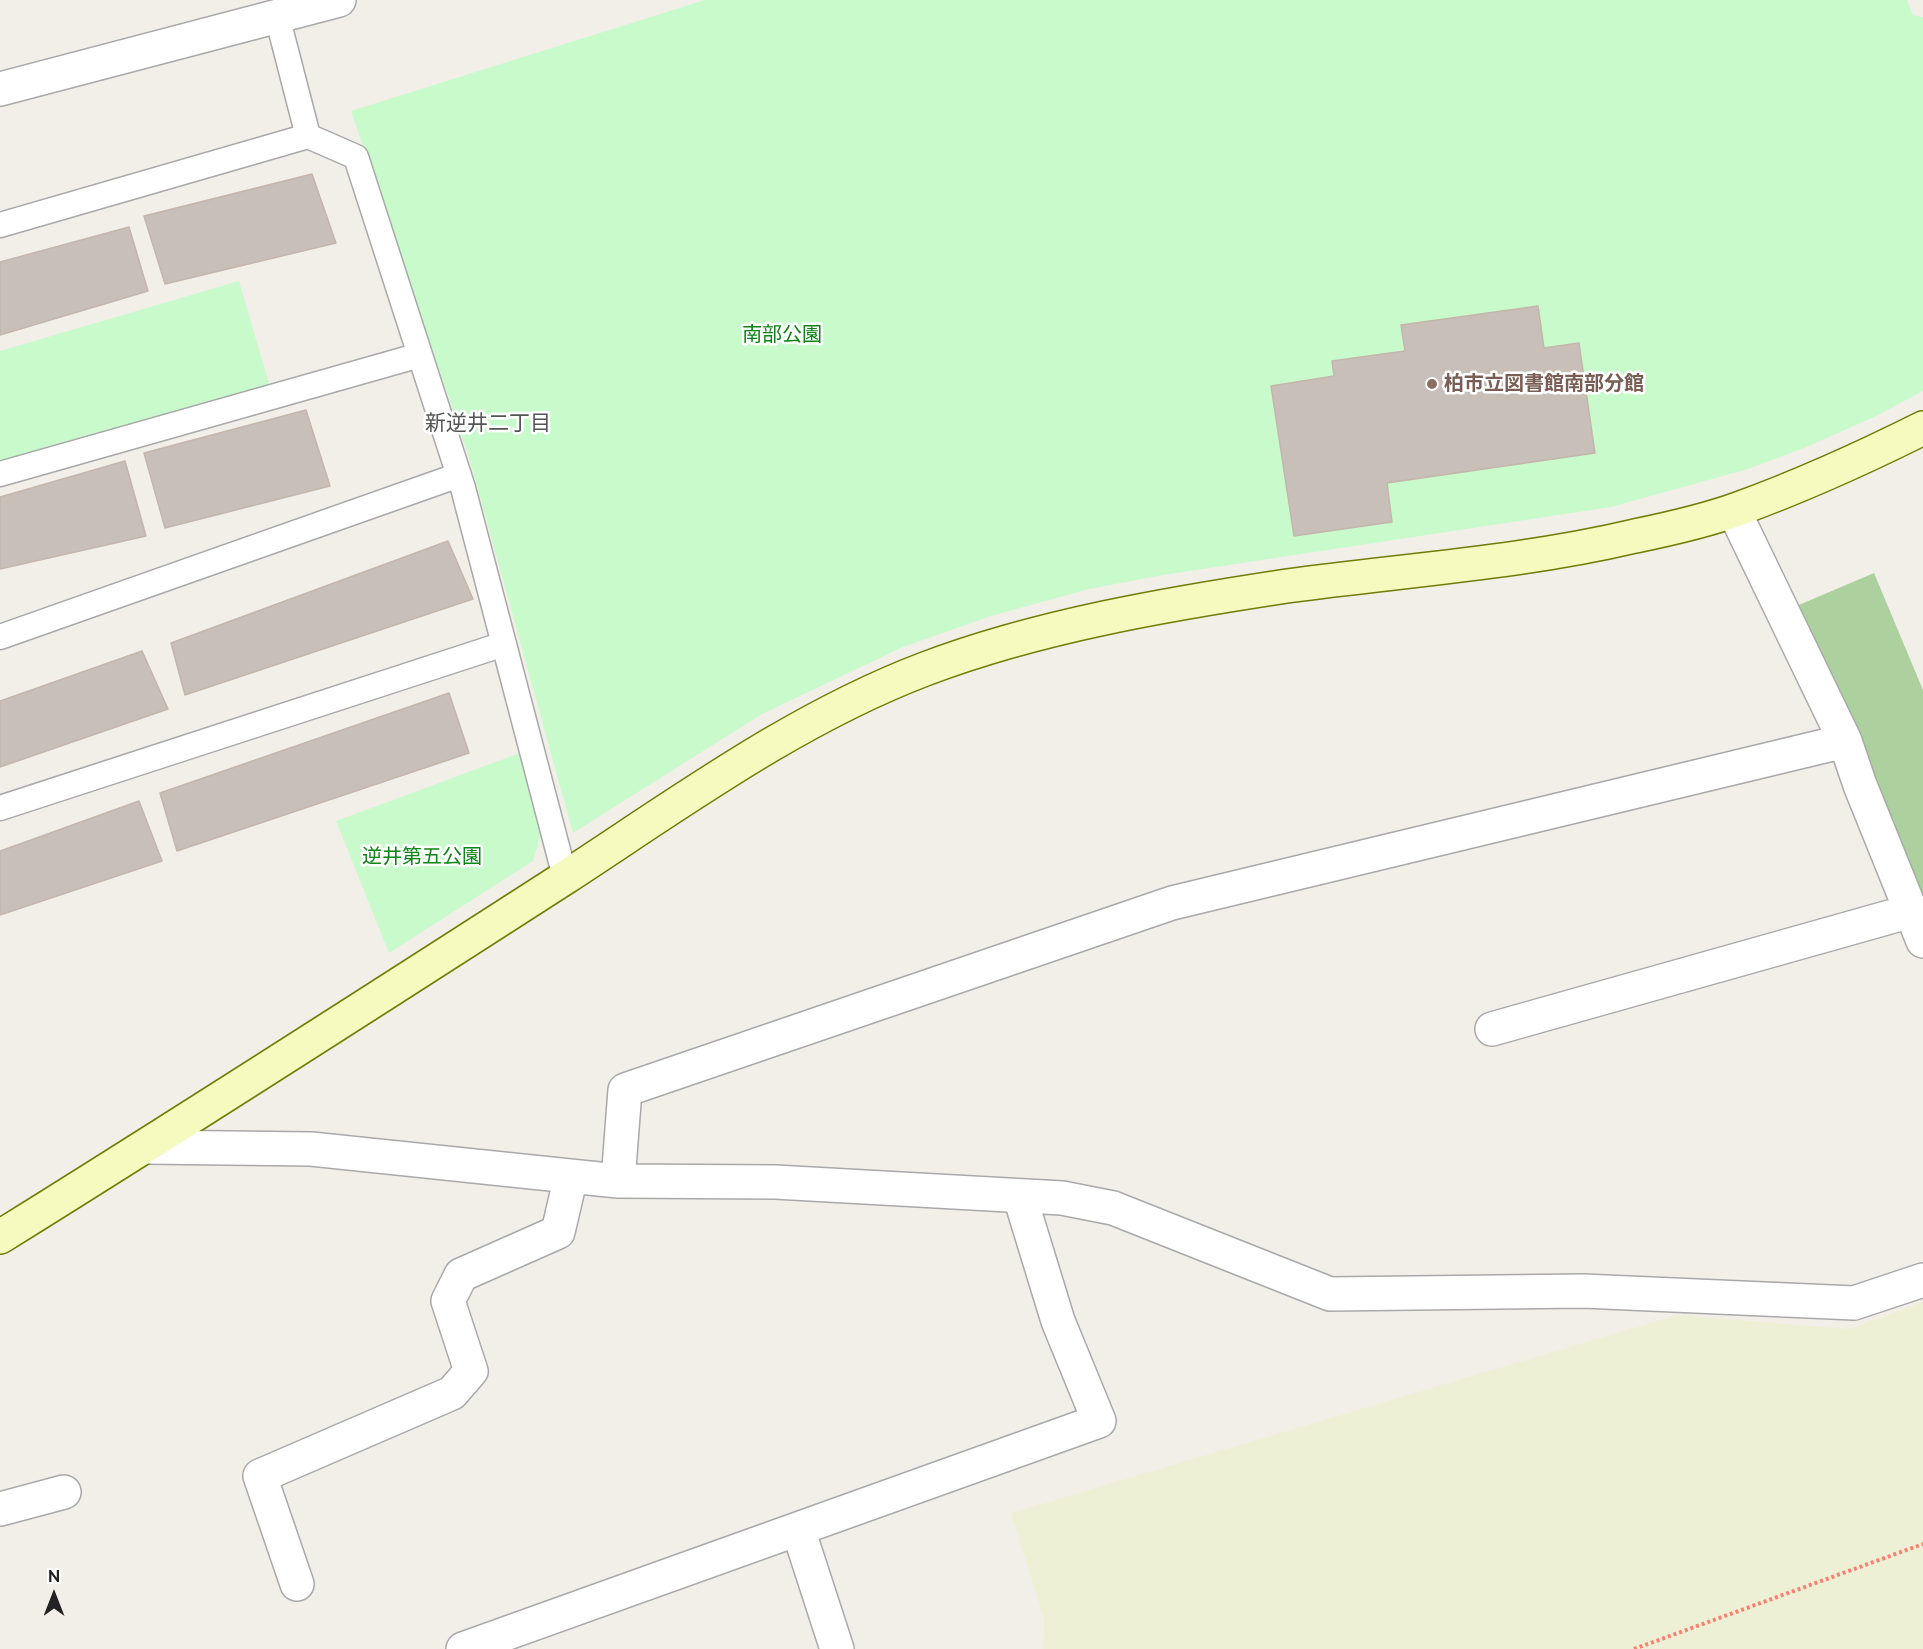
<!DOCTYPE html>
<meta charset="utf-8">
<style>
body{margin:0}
#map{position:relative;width:1923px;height:1649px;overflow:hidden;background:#f2efe9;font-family:Raleway,sans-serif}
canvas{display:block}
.north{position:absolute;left:24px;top:1565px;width:60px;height:60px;-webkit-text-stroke:4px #fff;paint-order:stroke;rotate:0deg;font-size:16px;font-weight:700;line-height:24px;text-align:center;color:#222}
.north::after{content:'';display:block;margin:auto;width:21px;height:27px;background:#222;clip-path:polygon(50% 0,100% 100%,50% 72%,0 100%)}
</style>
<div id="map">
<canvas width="1923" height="1649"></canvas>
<div class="north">N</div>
</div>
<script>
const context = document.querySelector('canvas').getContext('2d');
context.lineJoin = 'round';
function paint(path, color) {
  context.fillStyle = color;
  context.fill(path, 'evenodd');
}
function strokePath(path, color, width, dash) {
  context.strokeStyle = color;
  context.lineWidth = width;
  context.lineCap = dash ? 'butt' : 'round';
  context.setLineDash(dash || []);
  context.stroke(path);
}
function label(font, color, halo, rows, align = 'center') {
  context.font = font + ' Raleway,"Noto Sans JP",sans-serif';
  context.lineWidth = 5;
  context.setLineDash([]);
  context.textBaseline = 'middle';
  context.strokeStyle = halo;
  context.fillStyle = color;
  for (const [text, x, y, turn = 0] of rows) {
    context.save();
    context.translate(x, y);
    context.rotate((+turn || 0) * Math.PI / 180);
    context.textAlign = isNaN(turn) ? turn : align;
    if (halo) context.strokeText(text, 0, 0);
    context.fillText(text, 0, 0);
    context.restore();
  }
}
const farmland = new Path2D(`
 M 1923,1302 L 1923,1649 L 1043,1649 L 1044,1619 L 1011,1513 L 1677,1315 L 1849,1329 Z`);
const forest = new Path2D(`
 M 1874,573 L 1923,690 L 1923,916 L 1794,607 Z`);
const park = new Path2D(`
 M 705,0 L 1907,0 L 1913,15 L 1923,17 L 1923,391 L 1874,417 L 1804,448 L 1748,469 L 1611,507 L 1163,575 L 1089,589 L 991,616 L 903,647 L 762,714 L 573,833 L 469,457 L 351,111 Z
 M 239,281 L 270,387 L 0,466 L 0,351 Z
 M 520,753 L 542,830 L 533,861 L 389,953 L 336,821 Z`);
const building = new Path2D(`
 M 312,174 L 336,243 L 165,284 L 144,216 Z
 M 129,227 L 148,291 L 0,335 L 0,262 Z
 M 1538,306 L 1544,348 L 1579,343 L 1595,453 L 1387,483 L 1392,522 L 1294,536 L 1271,386 L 1334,376 L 1332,361 L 1405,351 L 1401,325 Z
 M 306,410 L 330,486 L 165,528 L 144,453 Z
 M 125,461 L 146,536 L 0,569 L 0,497 Z
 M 448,541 L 473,599 L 185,695 L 171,643 Z
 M 142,651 L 168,709 L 0,767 L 0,701 Z
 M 449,693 L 469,753 L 177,851 L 160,793 Z
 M 139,801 L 162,861 L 0,915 L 0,851 Z`);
const path = new Path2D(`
 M 1634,1649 L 1923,1544`);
const lane = new Path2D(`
 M 277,16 L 308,136
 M 0,225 L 308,136 L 356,157 L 463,488 L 565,877
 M 0,474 L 420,355
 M 0,637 L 459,475
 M 0,808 L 504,644`);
const street = new Path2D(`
 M 0,89 L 339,0
 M 1734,511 L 1845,741 L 1860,785 L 1923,941
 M 1492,1029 L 1911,911
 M 145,1147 L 311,1149 L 618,1181 L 775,1182 L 1062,1198 L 1113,1208 L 1330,1294 L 1583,1291 L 1854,1303 L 1923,1280
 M 618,1181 L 625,1090 L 1172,903 L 1845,741
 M 0,1509 L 64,1492
 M 798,1529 L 837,1649
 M 297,1584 L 260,1476 L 452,1393 L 471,1371 L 448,1301 L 461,1275 L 558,1232 L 571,1176
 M 463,1649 L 1099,1421 L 1058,1321 L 1020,1197`);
const secondary = new Path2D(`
 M 0,1237 C 190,1119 378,998 566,877 C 681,802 796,718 925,669 C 1038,626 1168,604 1287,586 C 1403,570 1521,563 1635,536 C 1669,529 1705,521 1738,509 C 1801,486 1863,458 1923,428`);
const markers = [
 [1432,384,6,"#8d6e63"]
];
const parkNames = [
 ["南部公園",782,335],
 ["逆井第五公園",422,857]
];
const educationNames = [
 ["柏市立図書館南部分館",1444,384]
];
const neighbourhoodNames = [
 ["新逆井二丁目",488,424]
];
paint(farmland, '#eef0d5');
paint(forest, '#add19e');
paint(park, '#c8facc');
paint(building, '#c7bfb8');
strokePath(building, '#c4b6ab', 1.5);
strokePath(lane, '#a9a9a9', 27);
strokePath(street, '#a9a9a9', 36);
strokePath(secondary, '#707d05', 36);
strokePath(path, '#fa8072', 4, [3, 3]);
strokePath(lane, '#fff', 24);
strokePath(street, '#fff', 33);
strokePath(secondary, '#f7fabf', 33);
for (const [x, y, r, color] of markers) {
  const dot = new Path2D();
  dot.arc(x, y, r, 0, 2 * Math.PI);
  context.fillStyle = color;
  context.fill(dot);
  strokePath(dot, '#fff', 2);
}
label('20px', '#0c8416', '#fff', parkNames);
label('bold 20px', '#785e54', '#fff', educationNames, 'left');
label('21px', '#555', '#fff', neighbourhoodNames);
</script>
